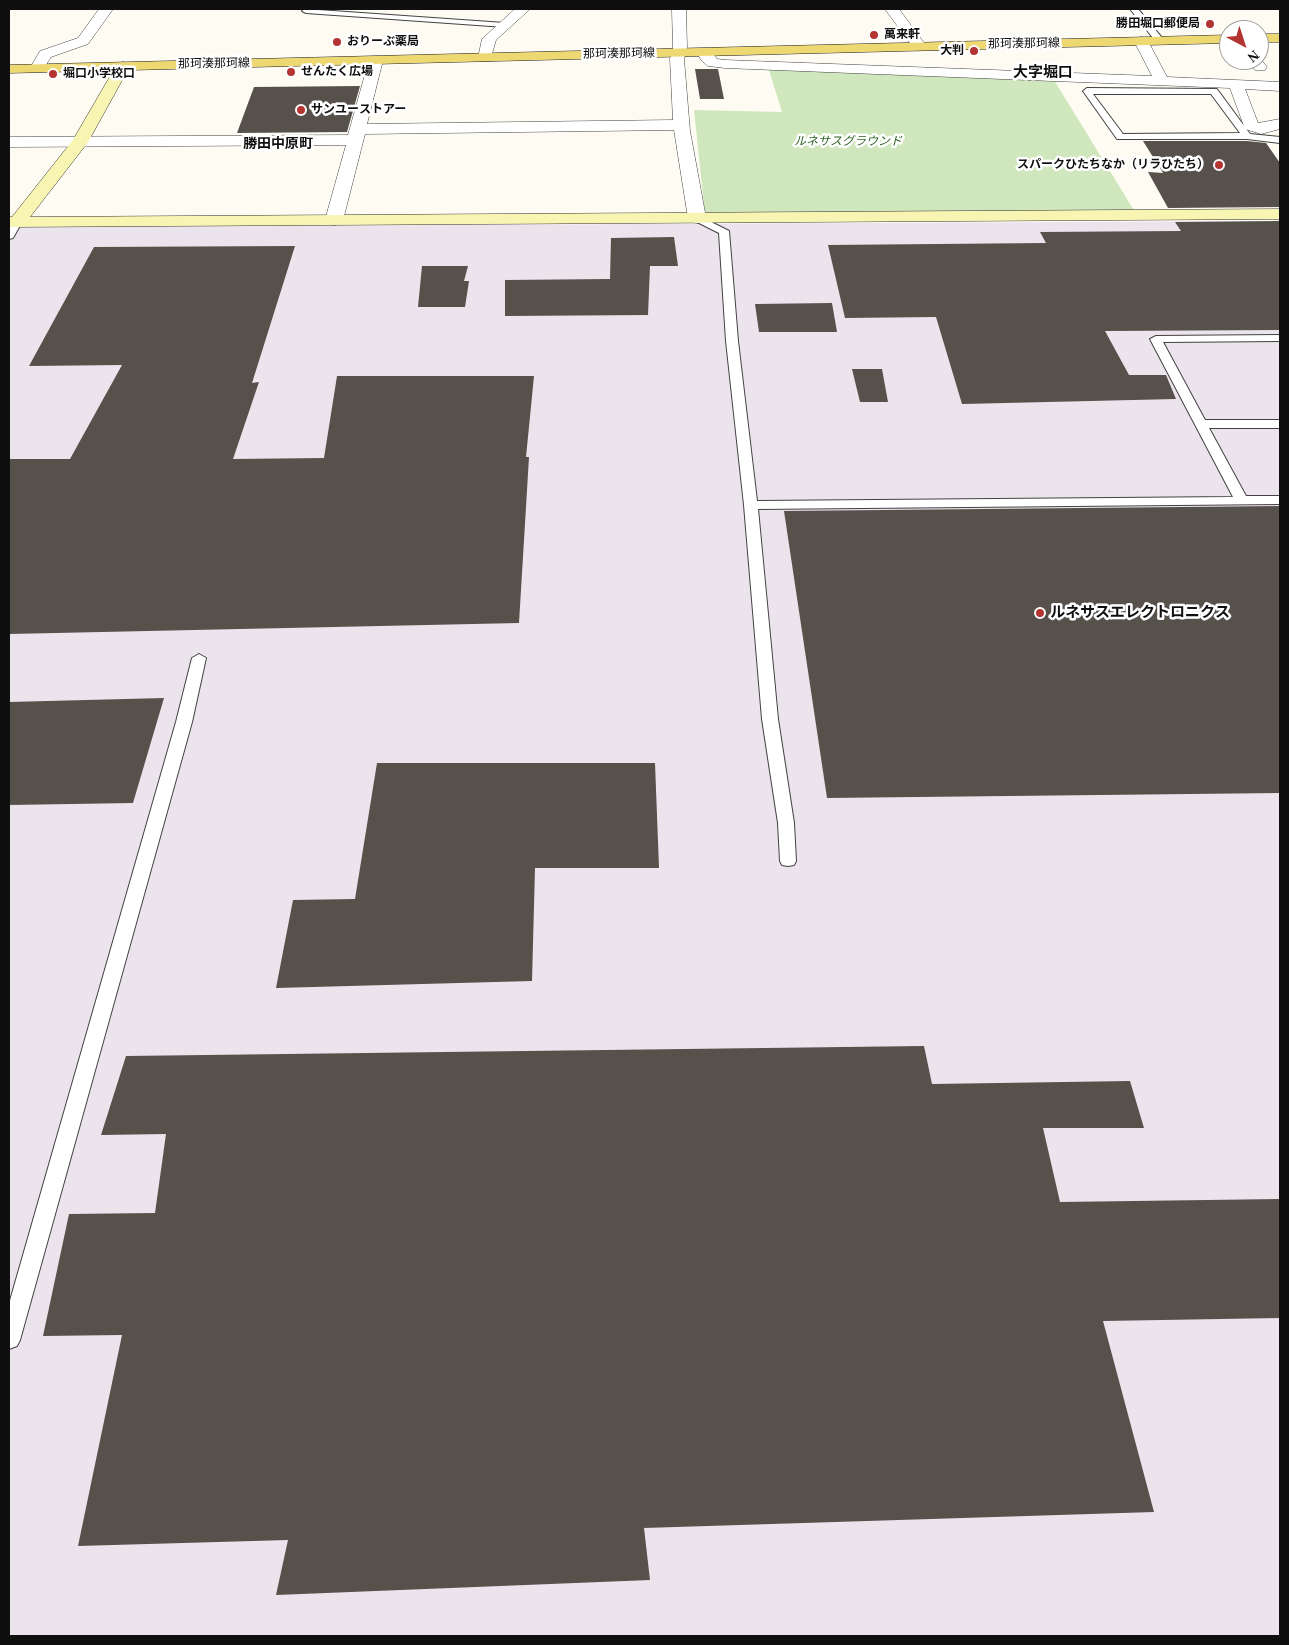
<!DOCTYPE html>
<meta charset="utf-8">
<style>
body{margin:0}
#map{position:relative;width:1289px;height:1645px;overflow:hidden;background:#fefcf2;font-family:"Times New Roman",serif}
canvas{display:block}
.frame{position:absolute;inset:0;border:10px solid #0f0f0f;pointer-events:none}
.north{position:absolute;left:1219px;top:20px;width:50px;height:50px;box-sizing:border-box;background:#fff;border:1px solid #9f9f9f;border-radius:50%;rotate:140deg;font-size:14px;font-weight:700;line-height:20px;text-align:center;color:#0f0f0f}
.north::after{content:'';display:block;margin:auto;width:18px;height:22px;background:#b43432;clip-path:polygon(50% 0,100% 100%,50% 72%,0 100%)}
</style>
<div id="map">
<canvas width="1289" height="1645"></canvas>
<div class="frame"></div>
<div class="north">N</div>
</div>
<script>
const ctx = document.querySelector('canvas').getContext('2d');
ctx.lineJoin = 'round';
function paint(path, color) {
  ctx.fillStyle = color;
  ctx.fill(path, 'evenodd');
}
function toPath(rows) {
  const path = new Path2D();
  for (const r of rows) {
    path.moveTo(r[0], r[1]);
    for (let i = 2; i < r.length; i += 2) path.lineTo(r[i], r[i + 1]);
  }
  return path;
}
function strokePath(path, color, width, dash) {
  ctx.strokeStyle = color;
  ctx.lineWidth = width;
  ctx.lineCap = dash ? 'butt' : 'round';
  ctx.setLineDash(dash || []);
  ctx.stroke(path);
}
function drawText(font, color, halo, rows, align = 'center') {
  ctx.font = font + ' "Times New Roman","Noto Sans JP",serif';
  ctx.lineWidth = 5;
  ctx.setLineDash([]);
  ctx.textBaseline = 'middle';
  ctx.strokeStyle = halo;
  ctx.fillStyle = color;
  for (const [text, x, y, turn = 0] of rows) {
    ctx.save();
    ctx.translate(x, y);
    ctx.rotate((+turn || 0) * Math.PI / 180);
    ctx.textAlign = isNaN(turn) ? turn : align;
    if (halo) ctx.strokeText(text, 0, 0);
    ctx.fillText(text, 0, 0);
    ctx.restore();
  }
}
const industrial = toPath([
 [1280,221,1280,1636,9,1636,9,227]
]);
const green = toPath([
 [768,67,1054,80,1135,212,705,215,694,110,782,112]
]);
const building = toPath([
 [695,69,718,69,724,99,700,99],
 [360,86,347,132,237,133,254,87],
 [1143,141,1247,141,1266,143,1280,163,1280,207,1168,208,1148,172,1163,173],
 [1280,221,1280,330,1105,331,1129,375,1166,375,1176,399,962,404,936,317,845,318,828,245,1046,243,1040,232,1181,231,1175,222],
 [674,237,678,266,650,266,648,315,505,316,505,280,610,279,611,238],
 [295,246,252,383,259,382,233,459,324,458,337,376,534,376,526,457,529,457,519,623,9,634,9,459,70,459,122,365,29,366,94,247],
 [422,266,468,266,464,281,469,281,465,307,418,307],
 [832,303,837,332,759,332,755,304],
 [852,369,882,369,888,402,860,402],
 [1280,506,1280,793,827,798,784,511],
 [164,698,133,803,9,805,9,702],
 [377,763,655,763,659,868,535,868,532,981,276,988,293,900,355,899],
 [924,1046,932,1084,1130,1081,1144,1128,1043,1128,1060,1202,1280,1199,1280,1318,1103,1321,1154,1512,644,1528,650,1580,276,1595,288,1540,78,1546,122,1335,43,1336,69,1214,155,1213,166,1134,101,1135,126,1056]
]);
const lane = toPath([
 [304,9,505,23,509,25,505,27,306,13,302,11,304,9],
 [1130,9,1138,9,1163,39,1163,43,1157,43,1130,9],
 [1087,88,1217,89,1250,134,1280,137,1280,143,1247,139,1117,139,1083,91,1087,88],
 [1093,94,1211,94,1240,133,1123,134,1093,94],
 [697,215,729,231,738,341,757,501,1233,497,1150,339,1156,336,1280,335,1280,341,1163,342,1205,420,1280,420,1280,428,1209,428,1246,496,1280,496,1280,504,758,509,778,719,794,823,796,861,794,865,788,866,782,865,780,861,778,823,762,719,744,505,726,341,719,233,693,220,692,218,697,215],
 [17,219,22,222,13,238,9,239,9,227,13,220,17,219],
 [199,654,206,658,192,722,20,1340,17,1346,9,1349,9,1304,176,722,192,658,199,654]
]);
const street = toPath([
 [99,9,113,9,88,44,51,57,42,71,32,71,30,68,40,51,78,38,99,9],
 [515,9,530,9,496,40,490,61,480,61,478,58,482,39,515,9],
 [672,9,686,9,687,48,684,59,690,131,706,218,703,222,697,223,691,222,688,218,674,130,365,134,343,220,340,224,334,225,328,224,325,220,346,145,9,147,9,137,348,135,369,60,376,56,383,60,367,124,673,120,670,59,673,48,672,9],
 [885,9,899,9,927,47,925,50,915,50,885,9],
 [1141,37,1148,41,1167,77,1280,82,1280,91,1245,89,1258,123,1280,119,1280,129,1261,134,1245,129,1230,88,725,68,708,66,701,60,697,52,699,49,709,49,717,59,725,60,1152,76,1134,41,1141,37],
 [1259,57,1267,67,1265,70,1255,70,1248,60,1259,60,1259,57]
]);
const secondary = toPath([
 [123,62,130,66,88,142,30,217,1280,209,1280,219,9,227,9,217,12,217,73,140,116,66,123,62]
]);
const primary = toPath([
 [1259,34,1280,34,1280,42,1259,42,1259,34],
 [1229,35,1229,43,9,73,9,65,1229,35]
]);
const markers = [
 [1210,24,5,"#b43432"],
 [874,35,5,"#b43432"],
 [337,42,5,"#b43432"],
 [974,51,5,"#b43432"],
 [291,72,5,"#b43432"],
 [53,74,5,"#b43432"],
 [301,110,5,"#b43432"],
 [1219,165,5,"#b43432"],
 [1040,613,5,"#b43432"]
];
const farPoinames = [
 ["勝田堀口郵便局",1200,24,"right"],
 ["萬来軒",884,35],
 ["おりーぶ薬局",347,42],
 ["大判",964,51,"right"],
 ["せんたく広場",301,72],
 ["堀口小学校口",63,74],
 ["サンユーストアー",311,110],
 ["スパークひたちなか（リラひたち）",1209,165,"right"]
];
const farStreetnames = [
 ["那珂湊那珂線",1024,44,-1],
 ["那珂湊那珂線",619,54,-1],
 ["那珂湊那珂線",214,64,-1]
];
const farParknames = [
 ["ルネサスグラウンド",848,142]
];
const farNeighbourhoodnames = [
 ["勝田中原町",278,144]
];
const farQuarternames = [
 ["大字堀口",1043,73]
];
const poiNames = [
 ["ルネサスエレクトロニクス",1050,613]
];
paint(industrial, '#ece4ec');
paint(green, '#d0e6bd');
paint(building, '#57514c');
strokePath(lane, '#424242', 2);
strokePath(street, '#424242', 1);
strokePath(secondary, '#313131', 1);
strokePath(primary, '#202020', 1);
paint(lane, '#fff');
paint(street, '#fff');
paint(secondary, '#f8f5b2');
paint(primary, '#edd872');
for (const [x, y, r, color] of markers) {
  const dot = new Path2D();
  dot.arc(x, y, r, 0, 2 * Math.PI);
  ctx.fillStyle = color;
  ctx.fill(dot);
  strokePath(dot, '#fff', 2);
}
drawText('bold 12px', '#0f0f0f', '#fff', farPoinames, 'left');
drawText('12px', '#0f0f0f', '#fff', farStreetnames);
drawText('italic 12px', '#2d6224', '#fff', farParknames);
drawText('bold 14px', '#0f0f0f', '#fff', farNeighbourhoodnames);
drawText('bold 15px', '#0f0f0f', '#fff', farQuarternames);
drawText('bold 15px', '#0f0f0f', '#fff', poiNames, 'left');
</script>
